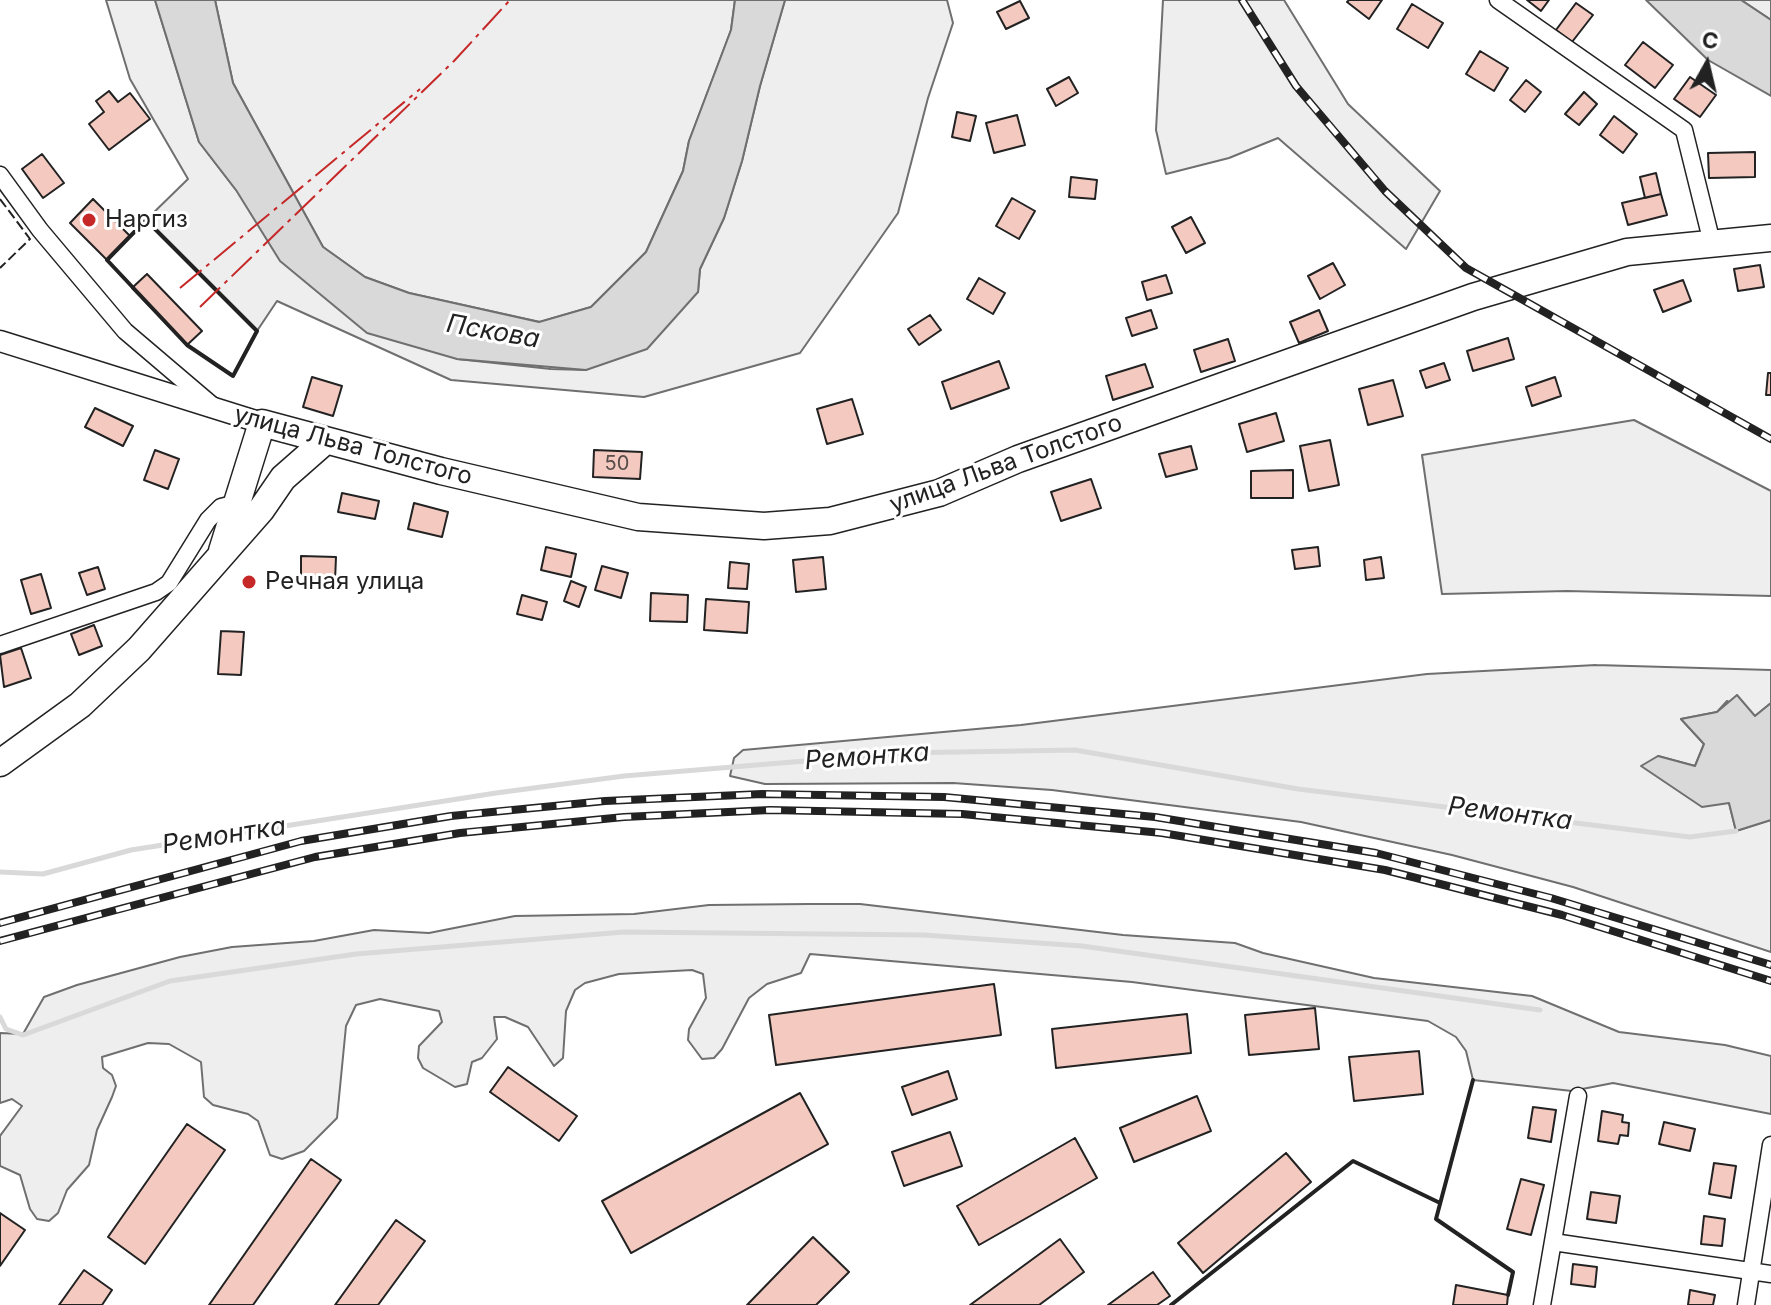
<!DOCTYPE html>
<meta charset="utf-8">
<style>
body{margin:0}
#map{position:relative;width:1771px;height:1305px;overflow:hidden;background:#fff;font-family:Inter,sans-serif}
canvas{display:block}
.north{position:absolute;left:1667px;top:24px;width:80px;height:80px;-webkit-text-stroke:6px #fff;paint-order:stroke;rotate:8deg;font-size:22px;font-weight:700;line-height:32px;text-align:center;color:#222}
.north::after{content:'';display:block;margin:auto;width:28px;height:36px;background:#222;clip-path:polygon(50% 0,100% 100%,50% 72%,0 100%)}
</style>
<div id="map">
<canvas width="1771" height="1305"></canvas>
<div class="north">С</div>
</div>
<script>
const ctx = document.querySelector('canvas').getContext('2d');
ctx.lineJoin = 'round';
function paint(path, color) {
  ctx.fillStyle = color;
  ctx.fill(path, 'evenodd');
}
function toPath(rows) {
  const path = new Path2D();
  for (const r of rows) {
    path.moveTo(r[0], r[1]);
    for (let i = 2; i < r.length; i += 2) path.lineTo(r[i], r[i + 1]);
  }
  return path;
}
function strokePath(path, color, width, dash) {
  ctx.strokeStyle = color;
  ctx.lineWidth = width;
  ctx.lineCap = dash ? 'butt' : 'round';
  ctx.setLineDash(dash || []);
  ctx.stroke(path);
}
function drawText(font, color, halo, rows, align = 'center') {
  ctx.font = font + ' Inter,sans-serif';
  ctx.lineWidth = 6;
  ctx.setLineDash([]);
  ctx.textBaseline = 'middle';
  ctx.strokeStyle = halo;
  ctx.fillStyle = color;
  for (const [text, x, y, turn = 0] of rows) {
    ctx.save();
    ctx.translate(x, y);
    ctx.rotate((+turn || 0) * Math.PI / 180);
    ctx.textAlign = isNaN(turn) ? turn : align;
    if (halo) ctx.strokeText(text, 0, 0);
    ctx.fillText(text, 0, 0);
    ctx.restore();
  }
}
const green = toPath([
 [106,0,155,0,199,142,236,190,457,359,551,369,586,370,698,292,700,269,724,218,742,161,760,86,785,0,947,0,953,23,928,98,898,213,800,353,644,397,451,380,277,301,257,331,146,220,188,179,130,79,106,0],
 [215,0,735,0,731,30,689,141,683,171,646,252,591,307,540,322,409,293,365,277,323,247,233,83,215,0],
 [1163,0,1284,0,1348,104,1440,191,1406,249,1278,138,1229,158,1166,174,1156,130,1163,0],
 [1741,0,1771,0,1771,20,1741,0],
 [1634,420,1771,491,1771,596,1567,591,1442,594,1422,455,1634,420],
 [1596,665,1771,670,1771,703,1755,716,1727,701,1717,712,1681,719,1704,744,1695,766,1658,756,1729,803,1736,831,1771,820,1771,952,1573,887,1452,855,1301,822,1052,790,953,783,765,784,730,776,734,758,743,750,1021,725,1427,674,1596,665],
 [809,904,860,904,1123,935,1235,943,1263,953,1374,978,1532,996,1619,1032,1725,1045,1771,1056,1771,1114,1613,1083,1572,1091,1473,1080,1466,1051,1456,1037,1428,1021,1132,982,810,954,801,973,767,984,749,998,722,1049,714,1058,702,1059,688,1040,689,1029,706,998,703,974,692,970,619,974,585,983,575,990,566,1011,563,1058,554,1066,528,1027,505,1017,494,1017,497,1039,482,1058,472,1062,467,1084,455,1087,423,1068,418,1058,419,1046,442,1022,439,1011,380,999,356,1005,346,1026,337,1118,304,1151,282,1159,270,1155,258,1121,248,1114,213,1105,204,1097,201,1062,169,1044,148,1043,102,1057,103,1068,112,1075,116,1086,112,1097,97,1130,89,1165,67,1190,58,1213,49,1221,37,1219,30,1209,20,1175,0,1166,0,1136,22,1106,12,1099,0,1103,0,1033,23,1034,44,997,77,985,180,957,232,947,314,941,374,930,429,933,515,916,634,914,709,905,809,904]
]);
const water = toPath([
 [155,0,215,0,233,83,323,247,365,277,409,293,539,322,591,307,646,252,683,171,689,141,731,30,735,0,785,0,760,86,742,161,724,218,700,269,698,292,647,349,586,370,457,359,367,333,280,261,236,190,199,142,155,0],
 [1646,0,1741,0,1771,20,1771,96,1708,60,1646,0],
 [1737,695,1755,716,1771,703,1771,820,1736,831,1729,803,1702,807,1641,766,1658,756,1695,766,1704,744,1681,719,1717,712,1737,695]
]);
const stream = toPath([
 [0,872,43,874,131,850,496,793,624,776,901,753,1075,750,1298,789,1690,837,1736,831],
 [0,1017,6,1029,23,1035,170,981,356,954,624,932,924,935,1082,946,1540,1010]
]);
const building = toPath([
 [1349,0,1382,0,1369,19,1347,2,1349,0],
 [1527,0,1549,0,1541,11,1527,0],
 [1020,1,1029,18,1006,29,997,12,1020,1],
 [1576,3,1593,15,1572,42,1556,30,1576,3],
 [1412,4,1443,23,1428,48,1397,29,1412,4],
 [1643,42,1673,65,1655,88,1625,65,1643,42],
 [1480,51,1508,68,1494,91,1466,74,1480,51],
 [1069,77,1078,93,1056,106,1047,89,1069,77],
 [1690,77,1716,95,1700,117,1674,99,1690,77],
 [1526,80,1541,92,1525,112,1510,100,1526,80],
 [109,91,118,102,130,93,150,119,109,150,89,124,104,112,96,101,109,91],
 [1584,92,1597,104,1579,125,1565,114,1584,92],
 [957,112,976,116,970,141,952,137,957,112],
 [1017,115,1025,145,994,153,986,123,1017,115],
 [1614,116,1637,134,1623,153,1600,135,1614,116],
 [1755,152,1755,177,1709,178,1708,153,1755,152],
 [42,154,64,183,43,198,22,169,42,154],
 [1656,173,1661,194,1645,198,1640,177,1656,173],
 [1071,177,1097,180,1095,199,1069,197,1071,177],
 [1661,194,1667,215,1628,225,1622,203,1661,194],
 [1012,198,1035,211,1019,239,996,226,1012,198],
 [93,199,130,236,107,260,70,223,93,199],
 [1191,217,1205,243,1186,253,1172,227,1191,217],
 [1333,263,1345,285,1320,299,1308,276,1333,263],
 [1760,265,1764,287,1738,291,1734,269,1760,265],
 [147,274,202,331,187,345,132,288,147,274],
 [1166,275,1172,293,1147,300,1142,282,1166,275],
 [979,278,1005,293,993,314,967,299,979,278],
 [1683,280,1691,301,1663,312,1654,290,1683,280],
 [1151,310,1157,328,1132,336,1126,318,1151,310],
 [1319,310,1328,331,1299,343,1290,322,1319,310],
 [930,315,941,330,919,345,908,329,930,315],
 [1508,338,1514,359,1473,371,1467,351,1508,338],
 [1228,339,1235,361,1201,372,1194,350,1228,339],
 [999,361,1009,388,951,409,942,382,999,361],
 [1444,363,1450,380,1426,388,1420,371,1444,363],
 [1145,364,1153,387,1113,400,1106,376,1145,364],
 [1768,373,1771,373,1771,395,1766,395,1768,373],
 [312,377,342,386,333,416,303,407,312,377],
 [1555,377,1561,396,1532,406,1526,387,1555,377],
 [1393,380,1403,416,1368,425,1359,389,1393,380],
 [852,399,863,434,827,444,817,409,852,399],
 [95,408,133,426,123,446,85,427,95,408],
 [1276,413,1284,441,1247,452,1239,424,1276,413],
 [1330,440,1339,485,1309,491,1300,446,1330,440],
 [1191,446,1197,469,1166,477,1159,454,1191,446],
 [155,450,179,459,168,489,144,480,155,450],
 [594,450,642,452,640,479,593,477,594,450],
 [1293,470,1293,498,1251,498,1251,471,1293,470],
 [1091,479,1101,508,1061,521,1051,492,1091,479],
 [342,493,379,501,375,519,338,512,342,493],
 [414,503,448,512,442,537,408,529,414,503],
 [546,547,576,554,571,577,541,570,546,547],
 [1318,547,1320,566,1295,569,1292,550,1318,547],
 [301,556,336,557,335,581,301,579,301,556],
 [823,557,826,589,796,592,793,560,823,557],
 [1381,557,1384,578,1366,580,1364,560,1381,557],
 [730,562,749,564,747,589,728,588,730,562],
 [602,566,628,573,621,598,595,590,602,566],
 [98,567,105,589,87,595,79,573,98,567],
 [41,574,51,608,31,614,21,580,41,574],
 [571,581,586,587,579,607,564,601,571,581],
 [651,593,688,595,687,622,650,621,651,593],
 [522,595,547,602,542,620,517,614,522,595],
 [706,599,749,602,747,633,704,630,706,599],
 [94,625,102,646,79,655,71,634,94,625],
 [221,631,244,632,241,675,218,674,221,631],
 [21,648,31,678,4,687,0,655,21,648],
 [994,984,1001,1035,776,1065,769,1015,994,984],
 [1315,1008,1319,1049,1249,1055,1245,1015,1315,1008],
 [1187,1014,1191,1053,1056,1068,1052,1029,1187,1014],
 [1419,1051,1423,1094,1354,1101,1349,1057,1419,1051],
 [508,1067,577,1116,559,1141,490,1092,508,1067],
 [948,1071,957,1099,912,1115,902,1087,948,1071],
 [800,1093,828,1144,631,1253,602,1201,800,1093],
 [1197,1096,1211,1131,1134,1162,1120,1128,1197,1096],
 [1533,1107,1556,1110,1551,1142,1528,1138,1533,1107],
 [1602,1111,1623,1115,1622,1122,1629,1123,1628,1136,1620,1135,1618,1144,1598,1141,1602,1111],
 [1664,1122,1695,1129,1690,1151,1659,1144,1664,1122],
 [187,1124,225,1150,145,1264,108,1237,187,1124],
 [950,1132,962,1166,904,1186,892,1152,950,1132],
 [1075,1138,1097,1178,979,1245,957,1206,1075,1138],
 [1286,1153,1311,1182,1203,1273,1178,1243,1286,1153],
 [311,1159,341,1180,253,1305,209,1305,311,1159],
 [1714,1163,1736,1166,1731,1198,1709,1194,1714,1163],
 [1521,1179,1544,1185,1531,1235,1507,1229,1521,1179],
 [1591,1192,1620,1196,1616,1223,1587,1219,1591,1192],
 [0,1213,25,1230,0,1266,0,1213],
 [1704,1216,1725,1219,1722,1246,1701,1244,1704,1216],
 [396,1220,425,1241,378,1305,335,1305,396,1220],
 [813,1237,849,1272,816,1305,747,1305,813,1237],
 [1060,1239,1084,1272,1039,1305,970,1305,1060,1239],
 [1573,1264,1597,1267,1595,1287,1571,1284,1573,1264],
 [84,1270,112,1290,102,1305,59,1305,84,1270],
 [1153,1272,1170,1296,1157,1305,1108,1305,1153,1272],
 [1456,1285,1508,1295,1507,1305,1453,1305,1456,1285],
 [1690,1290,1715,1295,1713,1305,1688,1305,1690,1290]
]);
const minor = toPath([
 [1498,0,1684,130,1712,243],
 [0,175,40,230,125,331,212,405],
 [0,645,156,592,169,583,208,520,221,507,237,503],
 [1553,1242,1771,1274],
 [1542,1305,1578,1096],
 [1746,1305,1771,1145]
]);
const tertiary = toPath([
 [0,341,262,423]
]);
const primary = toPath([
 [222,551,262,423,441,471,638,517,764,526,830,521,939,493,1018,459,1473,297,1627,252,1771,238],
 [0,763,80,705,139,649,261,510,283,478,324,442]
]);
const rail = toPath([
 [1242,0,1296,86,1385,191,1466,268,1771,439],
 [0,923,301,841,451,816,605,801,762,794,944,797,1155,817,1376,853,1551,898,1771,965],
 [0,941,315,857,460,833,624,817,770,810,962,814,1162,833,1385,870,1562,915,1771,981]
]);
const fence = toPath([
 [0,199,30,239,0,268]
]);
const wall = toPath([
 [146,220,257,331,233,376,187,345,107,260,146,220],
 [1473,1080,1436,1219,1513,1272,1508,1295],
 [1171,1305,1353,1161,1438,1202]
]);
const power = toPath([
 [180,288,420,89],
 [200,307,454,61,510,0]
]);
const markers = [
 [89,220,8,"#c62828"],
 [249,582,8,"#c62828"]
];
const numberNames = [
 ["50",617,464]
];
const poiNames = [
 ["Наргиз",105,220],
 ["Речная улица",265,582]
];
const streetNames = [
 ["улица Льва Толстого",353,446,15],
 ["улица Льва Толстого",1006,464,-20]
];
const waterNames = [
 ["Пскова",493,332,10],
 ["Ремонтка",867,757,-4],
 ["Ремонтка",1510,814,7],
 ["Ремонтка",224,836,-9]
];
paint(green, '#eee');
strokePath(green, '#6f6f6f', 2);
paint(water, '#d9d9d9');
strokePath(water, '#6f6f6f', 2);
strokePath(stream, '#d9d9d9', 5);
paint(building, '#f3c9c0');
strokePath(building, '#222', 2);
strokePath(minor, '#222', 19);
strokePath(tertiary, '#222', 23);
strokePath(primary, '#222', 29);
strokePath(minor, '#fff', 16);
strokePath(tertiary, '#fff', 20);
strokePath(primary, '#fff', 26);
strokePath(rail, '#222', 8);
strokePath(rail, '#fff', 5, [15]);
strokePath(fence, '#222', 2, [10, 4]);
strokePath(wall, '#222', 4);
strokePath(power, '#c62828', 2, [28, 6, 4, 6]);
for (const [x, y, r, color] of markers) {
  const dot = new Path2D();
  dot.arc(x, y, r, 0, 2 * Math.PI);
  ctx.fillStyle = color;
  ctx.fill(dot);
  strokePath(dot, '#fff', 3);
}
drawText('20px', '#564c4a', null, numberNames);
drawText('24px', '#222', '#fff', poiNames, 'left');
drawText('24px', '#222', '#fff', streetNames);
drawText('italic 26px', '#222', '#fff', waterNames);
</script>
